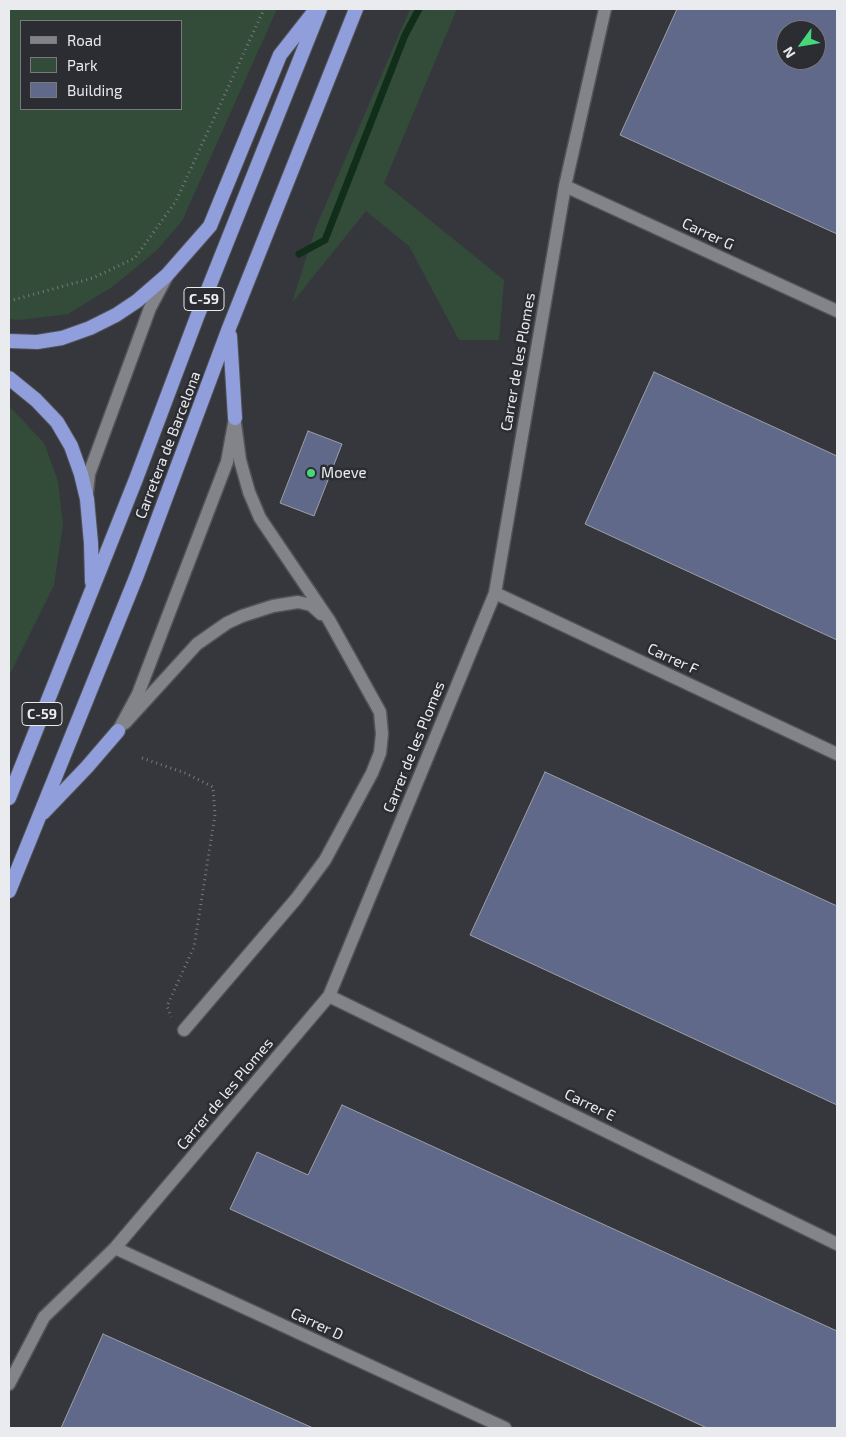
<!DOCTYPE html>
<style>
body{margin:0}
#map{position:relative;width:846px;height:1437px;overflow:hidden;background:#35373c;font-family:"Exo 2",sans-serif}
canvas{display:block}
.frame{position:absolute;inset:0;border:10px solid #eaebee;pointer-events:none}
.legend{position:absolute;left:20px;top:20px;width:162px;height:90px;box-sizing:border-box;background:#2b2d32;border:1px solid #77797d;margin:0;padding:6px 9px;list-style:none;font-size:15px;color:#eaebee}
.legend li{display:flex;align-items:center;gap:10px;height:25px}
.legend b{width:25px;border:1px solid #77797d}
.north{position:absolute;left:776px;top:20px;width:50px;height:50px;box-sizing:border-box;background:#2b2d32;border:1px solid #77797d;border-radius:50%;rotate:238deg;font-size:14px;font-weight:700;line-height:20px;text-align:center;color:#eaebee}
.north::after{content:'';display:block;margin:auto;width:18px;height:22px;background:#45d77a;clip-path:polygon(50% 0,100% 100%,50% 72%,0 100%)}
</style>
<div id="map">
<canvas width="846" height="1437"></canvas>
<div class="frame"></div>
<ul class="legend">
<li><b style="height:6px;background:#82848a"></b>Road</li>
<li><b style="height:14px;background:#334c39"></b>Park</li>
<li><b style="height:14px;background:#60698a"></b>Building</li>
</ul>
<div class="north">N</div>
</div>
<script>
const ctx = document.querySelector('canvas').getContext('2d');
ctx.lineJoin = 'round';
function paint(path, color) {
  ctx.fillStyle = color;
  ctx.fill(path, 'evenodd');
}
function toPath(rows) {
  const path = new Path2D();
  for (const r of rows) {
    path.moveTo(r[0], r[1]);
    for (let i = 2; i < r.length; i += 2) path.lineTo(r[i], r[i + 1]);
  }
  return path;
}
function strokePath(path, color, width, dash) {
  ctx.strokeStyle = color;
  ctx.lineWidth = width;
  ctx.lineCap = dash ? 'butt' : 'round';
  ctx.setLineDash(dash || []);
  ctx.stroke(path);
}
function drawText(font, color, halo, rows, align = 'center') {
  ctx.font = font + ' "Exo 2",sans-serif';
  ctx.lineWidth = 5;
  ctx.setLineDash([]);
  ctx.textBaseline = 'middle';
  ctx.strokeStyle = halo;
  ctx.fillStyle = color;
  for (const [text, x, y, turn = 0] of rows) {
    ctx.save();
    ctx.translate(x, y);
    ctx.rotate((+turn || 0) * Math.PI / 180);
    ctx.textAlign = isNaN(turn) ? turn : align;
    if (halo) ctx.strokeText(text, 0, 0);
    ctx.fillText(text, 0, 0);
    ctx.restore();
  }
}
const green = toPath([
 [9,9,277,9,182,221,156,251,112,287,68,314,19,320,9,319],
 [181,21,181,109,21,109,21,21],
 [410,9,457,9,384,183,504,280,499,340,459,340,409,246,366,211,292,303,316,227],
 [9,406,44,443,58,481,63,525,54,585,9,676]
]);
const stream = toPath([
 [299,254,325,240,405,35,419,9]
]);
const building = toPath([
 [677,9,837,9,837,234,620,135,677,9],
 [786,30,816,30,816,60,786,60,786,30],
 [654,372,837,456,837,640,585,524,654,372],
 [308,431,342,444,314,516,280,503,308,431],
 [545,772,837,906,837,1105,470,935,545,772],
 [342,1105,837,1331,837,1428,707,1428,230,1209,257,1152,308,1175,342,1105],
 [103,1334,313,1428,61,1428,103,1334]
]);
const path = toPath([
 [9,301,93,278,135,258,176,201,264,9],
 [142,758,185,773,213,787,215,815,194,947,167,1006,171,1017]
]);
const service = toPath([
 [565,186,837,311],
 [495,593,837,754],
 [125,723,197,644,227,623,242,616,273,606,298,602,311,605,321,614],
 [329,996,837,1244],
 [184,1030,296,899,325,860,372,773,380,753,382,734,380,712,329,620,260,518,249,492,240,460,235,423],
 [115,1248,505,1428],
 [9,1384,44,1317,115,1248,329,996,495,593,565,186,605,9]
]);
const minor = toPath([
 [87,493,89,474,150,308,166,278],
 [118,731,138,694,227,462,235,418]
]);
const trunk = toPath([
 [230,336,235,418],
 [9,341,37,342,62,338,90,328,116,315,137,301,167,275,210,226,280,55,313,13],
 [9,378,36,400,57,422,71,446,81,474,87,499,91,543,92,582],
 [9,798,136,479,197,317,320,9],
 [43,813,87,767,118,731],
 [9,891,137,575,229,328,356,9]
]);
const markers = [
 [311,473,5,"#45d77a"]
];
const shields = [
 [204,299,40],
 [42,714,40]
];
const shieldNames = [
 ["C-59",204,299],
 ["C-59",42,714]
];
const streetNames = [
 ["Carrer G",708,234,25],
 ["Carrer de les Plomes",518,362,-80],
 ["Carretera de Barcelona",168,445,-69],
 ["Carrer F",673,659,25],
 ["Carrer de les Plomes",414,747,-68],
 ["Carrer de les Plomes",225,1094,-50],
 ["Carrer E",590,1105,26],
 ["Carrer D",317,1324,25]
];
const poiNames = [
 ["Moeve",321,473]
];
paint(green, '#334c39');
strokePath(stream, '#102e19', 7);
paint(building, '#60698a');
strokePath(building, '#9d9fa5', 1);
strokePath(service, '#525358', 15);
strokePath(minor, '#525358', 15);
strokePath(trunk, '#525358', 16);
strokePath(path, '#77797d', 3, [1, 4]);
strokePath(service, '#82848a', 12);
strokePath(minor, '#82848a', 12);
strokePath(trunk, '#909fdc', 14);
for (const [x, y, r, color] of markers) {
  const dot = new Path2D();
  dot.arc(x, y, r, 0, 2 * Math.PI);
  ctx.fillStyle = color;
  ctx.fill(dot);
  strokePath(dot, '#2b2d32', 2);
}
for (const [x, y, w] of shields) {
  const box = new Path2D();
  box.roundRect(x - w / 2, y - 11.5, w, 23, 4);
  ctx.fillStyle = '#2b2d32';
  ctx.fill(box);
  strokePath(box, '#eaebee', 1);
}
drawText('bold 14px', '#eaebee', null, shieldNames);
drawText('15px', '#eaebee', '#2b2d32', streetNames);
drawText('15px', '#eaebee', '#2b2d32', poiNames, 'left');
</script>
